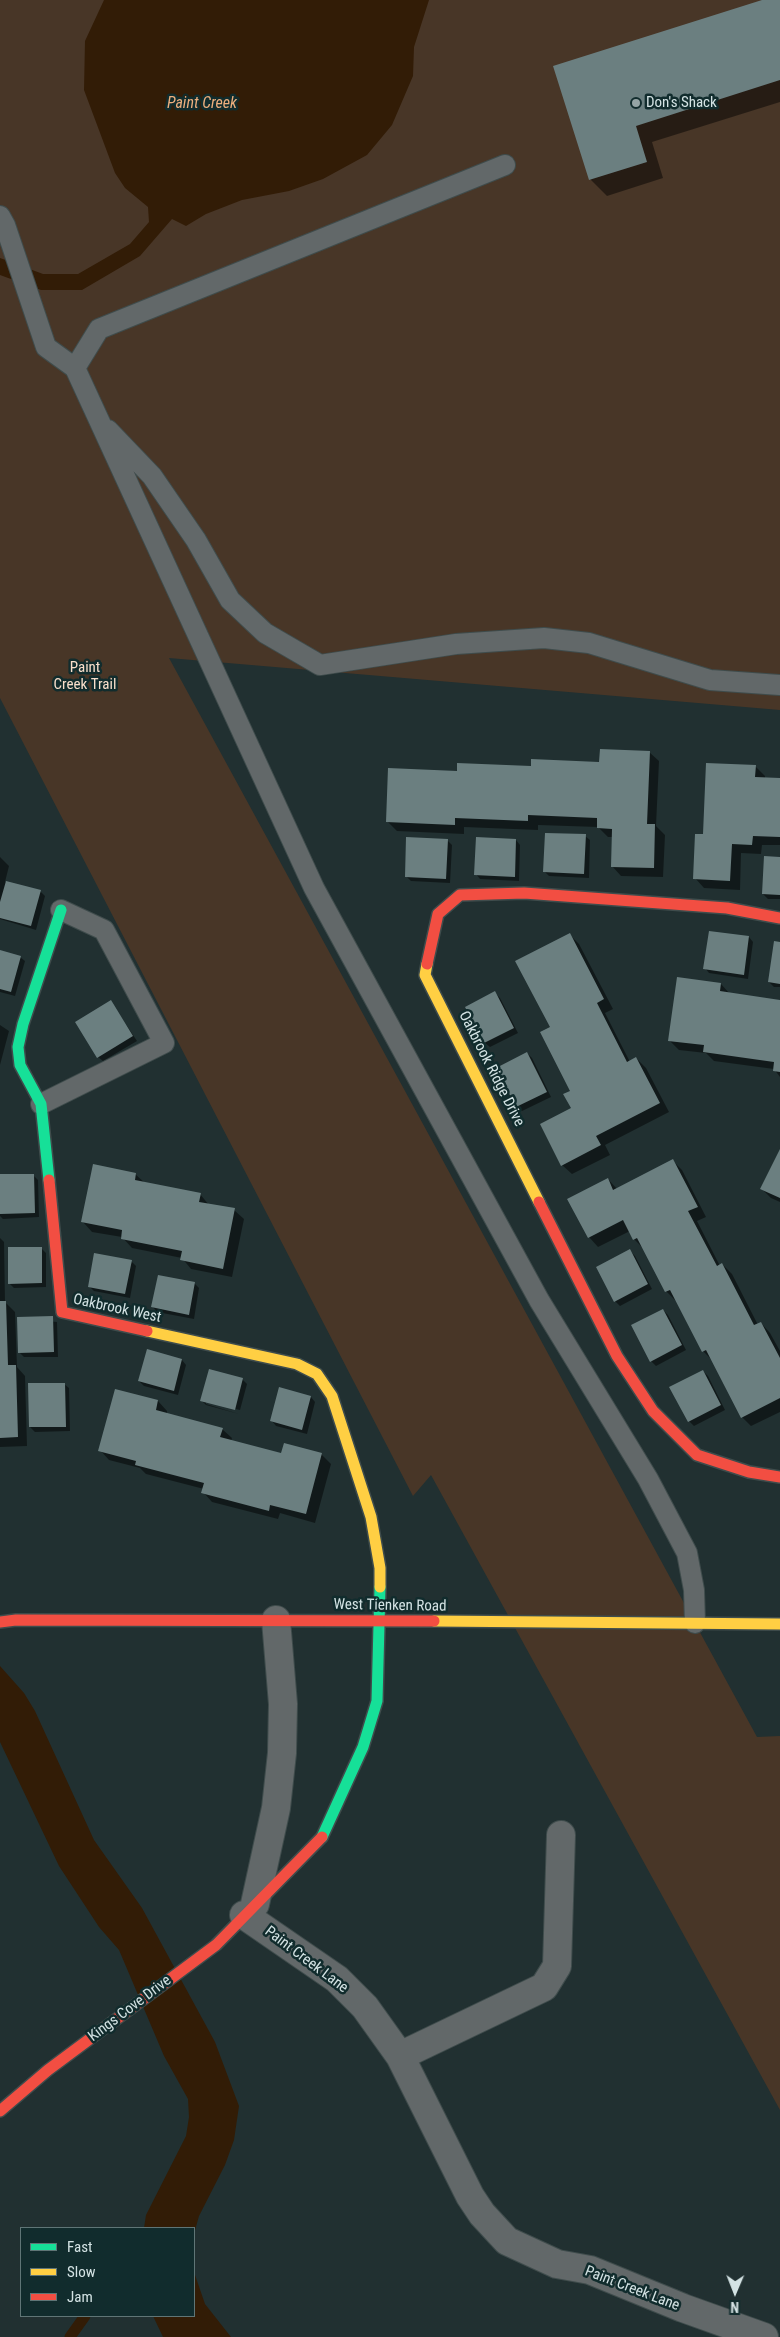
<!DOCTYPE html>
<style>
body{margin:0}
#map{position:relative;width:780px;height:2337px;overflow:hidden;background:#213031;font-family:"Roboto Condensed",sans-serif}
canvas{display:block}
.legend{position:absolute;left:20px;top:2227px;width:175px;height:90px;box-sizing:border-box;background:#112c2d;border:1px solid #5f7576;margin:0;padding:6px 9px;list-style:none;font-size:15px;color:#d4e3e4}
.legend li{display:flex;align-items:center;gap:10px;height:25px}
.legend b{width:25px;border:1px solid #5f7576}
.north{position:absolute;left:710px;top:2267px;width:50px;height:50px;-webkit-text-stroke:4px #112c2d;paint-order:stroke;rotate:181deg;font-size:14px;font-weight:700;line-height:20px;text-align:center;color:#d4e3e4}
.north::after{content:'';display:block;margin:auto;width:18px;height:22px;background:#d4e3e4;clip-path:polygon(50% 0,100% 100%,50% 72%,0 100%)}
</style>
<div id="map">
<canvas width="780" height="2337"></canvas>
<ul class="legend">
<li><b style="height:6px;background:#16e098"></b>Fast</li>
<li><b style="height:6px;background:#ffcf43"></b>Slow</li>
<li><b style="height:6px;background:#f24e42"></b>Jam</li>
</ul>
<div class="north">N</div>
</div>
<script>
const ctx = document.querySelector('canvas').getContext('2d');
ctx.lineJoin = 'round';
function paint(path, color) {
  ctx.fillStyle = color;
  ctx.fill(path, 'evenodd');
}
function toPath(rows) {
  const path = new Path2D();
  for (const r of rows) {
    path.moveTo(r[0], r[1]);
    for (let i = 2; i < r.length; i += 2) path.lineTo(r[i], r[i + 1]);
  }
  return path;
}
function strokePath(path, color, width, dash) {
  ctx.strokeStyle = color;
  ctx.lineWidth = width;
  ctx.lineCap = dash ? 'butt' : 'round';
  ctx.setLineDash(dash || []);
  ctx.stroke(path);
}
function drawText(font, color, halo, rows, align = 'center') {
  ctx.font = font + ' "Roboto Condensed",sans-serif';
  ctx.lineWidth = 5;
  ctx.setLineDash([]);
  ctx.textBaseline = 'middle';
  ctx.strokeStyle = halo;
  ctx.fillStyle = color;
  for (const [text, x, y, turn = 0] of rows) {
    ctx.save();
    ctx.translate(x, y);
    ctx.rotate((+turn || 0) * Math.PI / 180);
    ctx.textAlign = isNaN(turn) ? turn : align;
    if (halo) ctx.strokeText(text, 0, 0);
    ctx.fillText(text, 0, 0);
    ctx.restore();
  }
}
const green = toPath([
 [0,0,780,0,780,710,169,658,757,1737,780,1736,780,2110,431,1475,413,1496,0,698]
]);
const water = toPath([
 [104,0,429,0,414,47,413,76,392,125,367,155,323,179,289,191,242,200,206,214,186,226,172,219,140,256,82,290,41,290,0,275,0,258,43,274,78,274,130,244,149,222,148,207,125,188,115,173,84,90,85,41],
 [0,1666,24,1693,35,1711,94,1840,142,1908,215,2042,239,2106,234,2140,225,2165,199,2216,194,2234,194,2228,144,2228,146,2215,186,2136,189,2117,188,2099,164,2056,119,1950,99,1927,59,1866,0,1742],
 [194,2272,205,2304,231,2337,163,2337,153,2316,194,2316]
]);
const shadow = toPath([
 [765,0,780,0,780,102,652,142,663,178,607,196,590,179,554,67],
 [649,752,659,761,656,826,665,835,663,877,621,876,612,866,613,837,608,837,598,827,538,825,538,830,464,827,464,834,397,831,387,821,459,772,600,763],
 [755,766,765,776,765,779,780,779,780,845,762,845,761,854,741,853,740,890,704,888,695,878,704,835],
 [585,836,590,840,589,878,549,876,545,872],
 [447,840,452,845,450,883,411,881,406,876],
 [516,840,520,845,519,881,480,879,476,874],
 [0,857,9,866,5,882,40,891,45,896,36,930,0,919],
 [780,858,780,899,768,899,763,894],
 [569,934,579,944,613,1009,605,1013,630,1062,636,1058,646,1068,669,1112,605,1145,610,1155,572,1174,562,1165,572,1109,571,1091,551,1028],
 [749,937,753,942,748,979,709,973,705,968],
 [780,943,780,987,774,987,769,982],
 [0,952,20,957,25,961,15,996,0,992],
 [721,984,730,994,780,1001,780,1077,774,1069,714,1061,706,1053,679,1050,669,1040],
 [495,993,500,998,518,1033,490,1047,485,1043,467,1008],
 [111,1002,137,1041,103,1061,98,1057],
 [0,1025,9,1031,0,1065],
 [527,1053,532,1058,551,1097,522,1111,517,1107,498,1069],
 [780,1151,780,1202,771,1198,762,1189],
 [673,1161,682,1170,706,1217,697,1221,720,1266,722,1264,732,1274,758,1325,761,1323,770,1333,780,1351,780,1412,751,1426,742,1417,713,1361,703,1351,676,1301,666,1291,644,1249,634,1239,630,1231,598,1247,589,1237,608,1179,617,1189],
 [135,1174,145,1183,200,1194,209,1205,234,1210,244,1219,232,1277,191,1269,182,1258,132,1248,122,1237,92,1232,83,1222],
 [0,1175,33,1175,38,1180,39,1217,3,1219,0,1216],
 [0,1238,4,1242,5,1302,15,1312,17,1367,25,1376,27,1446,0,1447],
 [41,1248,46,1253,46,1287,14,1288,9,1283],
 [630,1251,635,1256,652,1289,620,1306,615,1301],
 [132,1262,136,1266,130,1298,94,1291,89,1286],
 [159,1277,195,1284,199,1288,194,1319,157,1312,153,1307],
 [663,1310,668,1315,686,1350,656,1366,651,1361,633,1326],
 [18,1318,57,1322,58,1357,24,1357,19,1352],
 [182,1360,186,1365,178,1395,144,1386,139,1381],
 [703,1371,708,1376,725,1410,694,1426,689,1421],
 [243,1380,247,1384,240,1410,206,1401,206,1404,239,1414,206,1405,202,1401],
 [64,1384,69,1388,70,1431,35,1432,30,1427],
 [116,1390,158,1401,167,1411,167,1414,222,1429,232,1438,231,1441,282,1455,321,1454,331,1464,315,1523,280,1513,278,1519,212,1502,203,1492,204,1489,146,1474,140,1468,109,1460,100,1450],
 [311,1397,315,1402,307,1434,276,1426,272,1421]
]);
const stream = toPath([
 [70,2337,85,2316]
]);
const building = toPath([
 [762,0,780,0,780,80,636,126,647,162,589,180,553,66],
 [600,749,650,751,647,824,655,824,654,868,611,867,612,829,597,828,597,818,528,815,528,821,455,818,455,825,386,822,388,768,457,771,457,763,531,766,531,759,599,762],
 [706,763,756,765,755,777,780,778,780,837,753,836,752,845,732,844,730,881,693,879,695,834,703,834],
 [545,833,586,834,584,874,543,872],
 [406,837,448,839,446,879,405,877],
 [476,837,516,839,515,877,474,875],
 [764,856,780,857,780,895,762,894],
 [6,881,41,890,31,926,0,918,0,902],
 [709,931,749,936,744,975,703,969],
 [570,933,604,999,597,1003,627,1062,636,1057,660,1103,596,1136,601,1145,561,1166,540,1124,571,1108,563,1094,570,1091,540,1032,550,1027,515,961],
 [774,941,780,942,780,984,768,982],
 [0,950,21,956,11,992,0,989],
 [677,977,721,983,720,991,780,1000,780,1072,773,1071,774,1062,703,1052,704,1045,668,1041],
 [495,991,514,1028,484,1043,465,1007],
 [111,1000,133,1036,97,1058,75,1022],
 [527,1052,547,1092,516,1107,496,1068],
 [780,1149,780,1198,760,1189],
 [673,1159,698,1207,688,1211,717,1266,722,1263,754,1325,761,1322,780,1358,780,1398,741,1418,706,1350,702,1352,670,1290,665,1292,637,1238,633,1240,623,1220,588,1238,567,1199,608,1178,613,1190],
 [93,1164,136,1173,135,1180,201,1193,199,1202,235,1208,223,1269,180,1260,182,1251,121,1239,122,1230,81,1222],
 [0,1174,34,1174,35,1213,0,1214],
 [8,1247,42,1247,42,1283,8,1284],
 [630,1249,648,1284,614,1302,596,1267],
 [94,1253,132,1260,125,1294,88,1287],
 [158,1275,195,1282,189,1315,151,1307],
 [0,1301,6,1301,8,1365,16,1365,18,1437,0,1438],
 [663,1309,682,1345,650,1362,631,1325],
 [53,1316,54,1352,18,1353,17,1317],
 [147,1349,182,1359,174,1391,138,1381],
 [209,1369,243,1378,235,1410,200,1401],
 [703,1370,721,1405,688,1422,669,1387],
 [28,1383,65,1383,66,1427,29,1427],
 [279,1387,311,1396,302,1430,270,1421],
 [115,1389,158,1400,156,1410,223,1428,220,1437,281,1453,284,1443,322,1453,306,1514,270,1505,269,1511,201,1493,204,1483,135,1465,136,1461,98,1451]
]);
const lane = toPath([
 [505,165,99,329,75,368,314,888,539,1300,648,1479,687,1553,694,1590,695,1623],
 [0,216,5,225,46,347,75,368],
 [108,430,152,476,196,540,230,600,265,633,320,665,456,644,544,638,589,643,710,680,780,685],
 [41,1104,164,1043,104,930,61,910]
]);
const street = toPath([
 [255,1904,276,1808,282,1753,283,1704,276,1620],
 [244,1915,337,1979,365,2007,400,2056,470,2196,482,2214,507,2241,557,2264,590,2270,683,2308,764,2337],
 [400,2056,544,1987,557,1966,561,1835]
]);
const fast = toPath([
 [49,1180,41,1104,20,1065,18,1047,23,1024,61,910],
 [322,1837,363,1747,377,1701,380,1587]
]);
const slow = toPath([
 [427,964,425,975,539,1202],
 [147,1331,297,1364,317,1374,332,1396,371,1517,380,1568,380,1587],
 [434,1621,780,1624]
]);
const jam = toPath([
 [427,964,438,914,460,895,524,893,727,908,780,918],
 [49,1180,62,1312,147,1331],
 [539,1202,617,1356,653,1411,697,1455,749,1472,780,1477],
 [0,1622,16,1620,434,1621],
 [0,2111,48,2070,216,1945,322,1837]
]);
const markers = [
 [636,103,5,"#95a4a5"]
];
const poiNames = [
 ["Don's Shack",646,103]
];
const parkNames = [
 ["Paint",85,668],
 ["Creek Trail",85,685]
];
const streetNames = [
 ["Oakbrook Ridge Drive",491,1069,63],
 ["Oakbrook West",117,1309,12],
 ["West Tienken Road",390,1606,1],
 ["Paint Creek Lane",306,1960,37],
 ["Kings Cove Drive",130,2009,-37],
 ["Paint Creek Lane",632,2289,21]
];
const waterNames = [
 ["Paint Creek",202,104]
];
paint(green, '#483627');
paint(water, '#321c06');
paint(shadow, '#0007');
strokePath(stream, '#321c06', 11);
paint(building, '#6b7f80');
strokePath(lane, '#3f4c4c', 22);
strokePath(street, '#3f4c4c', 30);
strokePath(fast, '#3f4c4c', 14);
strokePath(slow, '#3f4c4c', 14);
strokePath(jam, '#3f4c4c', 14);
strokePath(lane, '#626869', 20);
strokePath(street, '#626869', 28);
strokePath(fast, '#16e098', 11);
strokePath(slow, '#ffcf43', 11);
strokePath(jam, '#f24e42', 11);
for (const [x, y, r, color] of markers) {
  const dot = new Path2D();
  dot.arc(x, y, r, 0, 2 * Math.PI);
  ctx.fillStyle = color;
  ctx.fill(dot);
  strokePath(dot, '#112c2d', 2);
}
drawText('15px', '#d4e3e4', '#112c2d', poiNames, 'left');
drawText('15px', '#f9dfcb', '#112c2d', parkNames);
drawText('15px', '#d4e3e4', '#112c2d', streetNames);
drawText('italic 16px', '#edaf7d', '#112c2d', waterNames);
</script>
